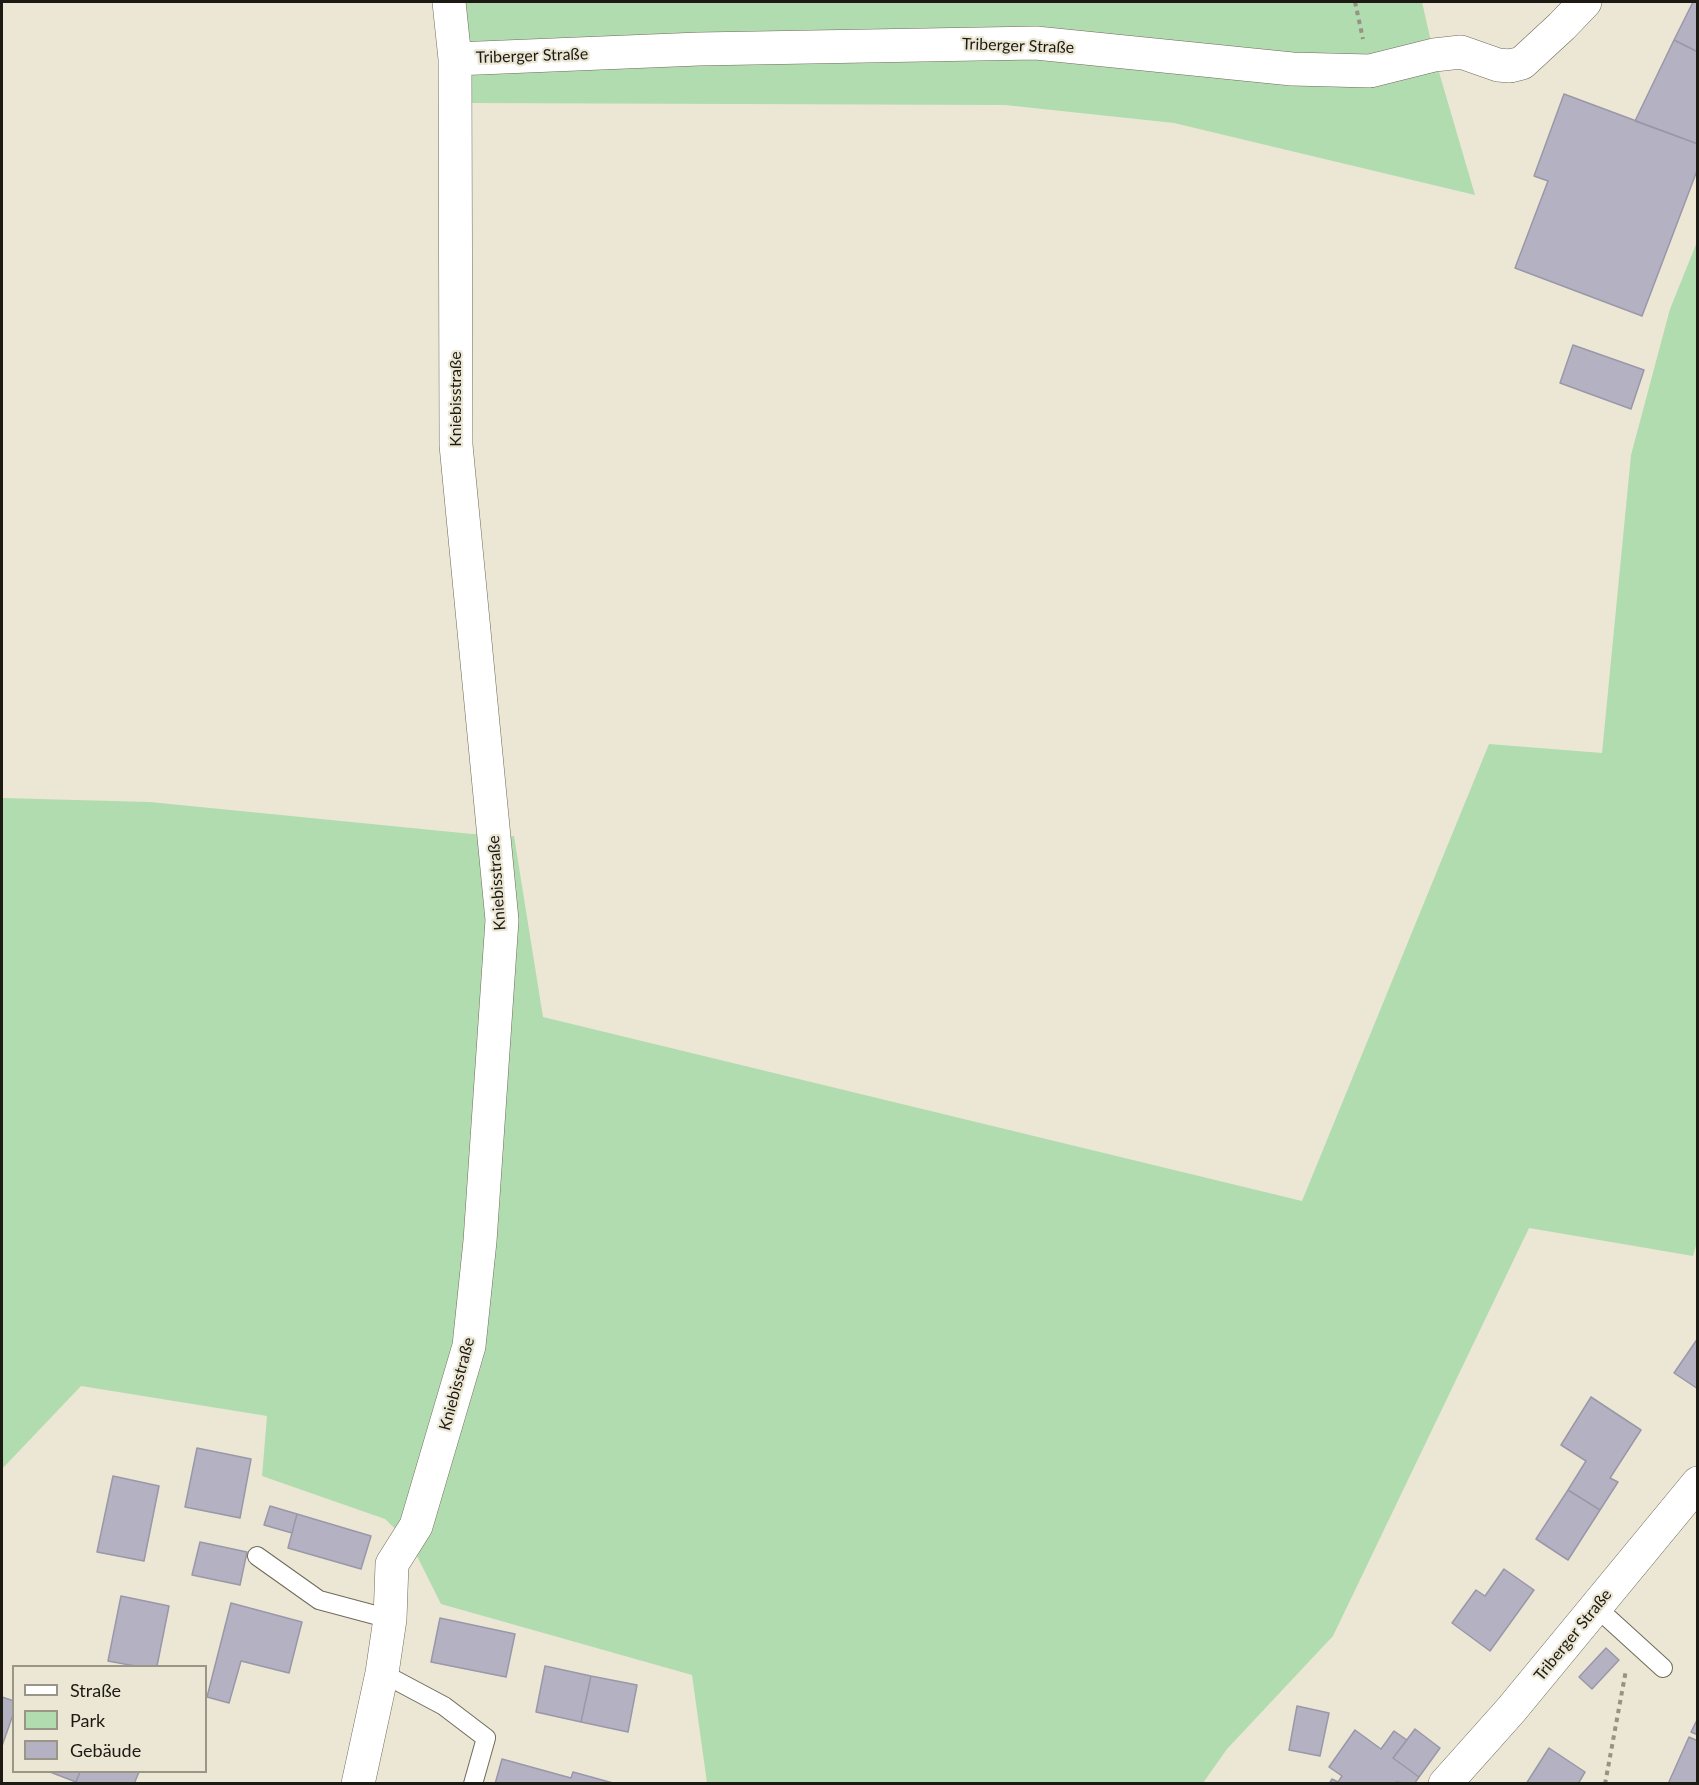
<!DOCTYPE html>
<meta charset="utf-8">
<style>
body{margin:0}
#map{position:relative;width:1699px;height:1785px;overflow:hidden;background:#ece7d4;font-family:Lato,sans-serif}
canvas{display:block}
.frame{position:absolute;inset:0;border:3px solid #1c1a13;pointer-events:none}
.legend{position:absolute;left:12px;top:1665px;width:195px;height:108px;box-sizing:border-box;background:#ece7d4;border:2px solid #999587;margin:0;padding:8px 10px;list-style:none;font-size:18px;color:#1c1a13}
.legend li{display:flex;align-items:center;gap:12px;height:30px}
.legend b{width:30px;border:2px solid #999587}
</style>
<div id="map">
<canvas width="1699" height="1785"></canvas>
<div class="frame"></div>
<ul class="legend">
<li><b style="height:8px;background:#fff"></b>Straße</li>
<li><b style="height:16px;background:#b1dcaf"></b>Park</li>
<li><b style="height:16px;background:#b4b1c3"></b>Gebäude</li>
</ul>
</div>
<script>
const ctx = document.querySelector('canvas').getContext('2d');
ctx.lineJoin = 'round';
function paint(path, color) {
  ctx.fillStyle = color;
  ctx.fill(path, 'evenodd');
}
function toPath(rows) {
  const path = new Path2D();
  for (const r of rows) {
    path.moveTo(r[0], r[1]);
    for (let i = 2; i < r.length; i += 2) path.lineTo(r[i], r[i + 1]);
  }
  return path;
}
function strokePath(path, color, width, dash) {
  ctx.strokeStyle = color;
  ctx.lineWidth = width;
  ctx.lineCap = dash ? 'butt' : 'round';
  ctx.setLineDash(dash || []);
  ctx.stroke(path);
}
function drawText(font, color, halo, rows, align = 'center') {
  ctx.font = font + ' Lato,sans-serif';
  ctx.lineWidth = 4.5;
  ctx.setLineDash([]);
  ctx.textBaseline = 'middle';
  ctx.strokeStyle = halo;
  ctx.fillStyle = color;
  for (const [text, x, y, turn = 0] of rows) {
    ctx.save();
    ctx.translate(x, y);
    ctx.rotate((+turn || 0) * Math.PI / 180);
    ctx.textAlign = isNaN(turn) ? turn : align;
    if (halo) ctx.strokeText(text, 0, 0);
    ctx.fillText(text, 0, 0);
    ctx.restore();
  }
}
const green = toPath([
 [458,2,1422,2,1434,55,1475,195,1174,123,1005,105,467,103],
 [1697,242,1697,1242,1693,1256,1529,1228,1333,1636,1227,1749,1203,1783,707,1783,692,1675,441,1604,411,1544,385,1519,262,1476,267,1416,81,1386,2,1469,2,798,150,802,472,834,514,836,543,1017,1302,1201,1489,744,1602,753,1631,455,1670,309]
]);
const building = toPath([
 [1693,2,1698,2,1698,52,1674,40,1693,2],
 [1674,40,1698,52,1698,144,1635,121,1674,40],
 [1564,94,1698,144,1698,168,1642,316,1515,268,1548,181,1534,176,1564,94],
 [1573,345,1644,370,1631,409,1560,383,1573,345],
 [1698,1338,1698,1389,1674,1373,1698,1338],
 [1591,1397,1641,1430,1610,1478,1618,1482,1600,1510,1568,1490,1586,1461,1561,1445,1591,1397],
 [197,1448,251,1459,240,1518,185,1507,197,1448],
 [113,1476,159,1486,144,1561,97,1552,113,1476],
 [1568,1490,1600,1510,1568,1560,1536,1539,1568,1490],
 [270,1506,297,1514,292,1533,264,1525,270,1506],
 [297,1514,371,1536,361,1569,288,1548,297,1514],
 [200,1542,247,1552,240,1585,192,1575,200,1542],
 [1504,1569,1534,1590,1490,1651,1452,1623,1476,1590,1485,1596,1504,1569],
 [121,1596,169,1606,157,1666,135,1666,108,1661,121,1596],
 [231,1603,302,1622,289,1673,241,1661,229,1703,207,1697,231,1603],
 [440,1618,515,1634,506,1677,431,1662,440,1618],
 [1606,1648,1619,1660,1592,1689,1579,1677,1606,1648],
 [545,1666,591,1676,581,1722,536,1712,545,1666],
 [591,1676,637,1685,628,1732,581,1722,591,1676],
 [2,1697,14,1701,14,1712,2,1746,2,1697],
 [1297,1706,1329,1713,1320,1756,1289,1750,1297,1706],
 [1698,1718,1698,1735,1691,1732,1698,1718],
 [1415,1729,1440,1748,1419,1777,1393,1758,1415,1729],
 [1355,1730,1381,1749,1394,1731,1407,1740,1393,1758,1419,1777,1414,1784,1396,1782,1395,1784,1329,1784,1332,1779,1338,1782,1342,1776,1329,1767,1355,1730],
 [1689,1737,1698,1741,1698,1784,1668,1784,1689,1737],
 [1549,1748,1585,1772,1578,1784,1526,1784,1549,1748],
 [502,1759,571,1778,573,1772,613,1783,495,1784,502,1759],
 [50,1772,80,1772,76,1782,50,1772],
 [80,1772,139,1772,134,1784,81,1784,76,1782,80,1772]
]);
const path = toPath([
 [1355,2,1363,39],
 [1605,1784,1626,1670]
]);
const lane = toPath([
 [257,1556,319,1600,390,1619],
 [1596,1607,1663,1668],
 [382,1673,444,1706,486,1738,473,1784]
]);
const street = toPath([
 [455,59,699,49,1036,43,1292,69,1370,71,1434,55,1461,52,1498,65,1510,66,1522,63,1562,26,1585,2],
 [358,1784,382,1673,390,1619,392,1564,416,1526,469,1346,480,1241,502,920,456,445,455,59,449,2],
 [1445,1784,1511,1710,1698,1483]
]);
const streetNames = [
 ["Triberger Straße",1018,46,2],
 ["Triberger Straße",532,56,-2],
 ["Kniebisstraße",456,399,-90],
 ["Kniebisstraße",497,883,-94],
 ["Kniebisstraße",457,1384,-75],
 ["Triberger Straße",1573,1635,-51]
];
paint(green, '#b1dcaf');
paint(building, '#b4b1c3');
strokePath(building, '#9a97a9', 1.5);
strokePath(lane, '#6f6a5a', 20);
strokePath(street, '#6f6a5a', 34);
strokePath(path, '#969284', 4, [4.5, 4.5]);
strokePath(lane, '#fff', 18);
strokePath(street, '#fff', 33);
drawText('16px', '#1c1a13', '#ece7d4', streetNames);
</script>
